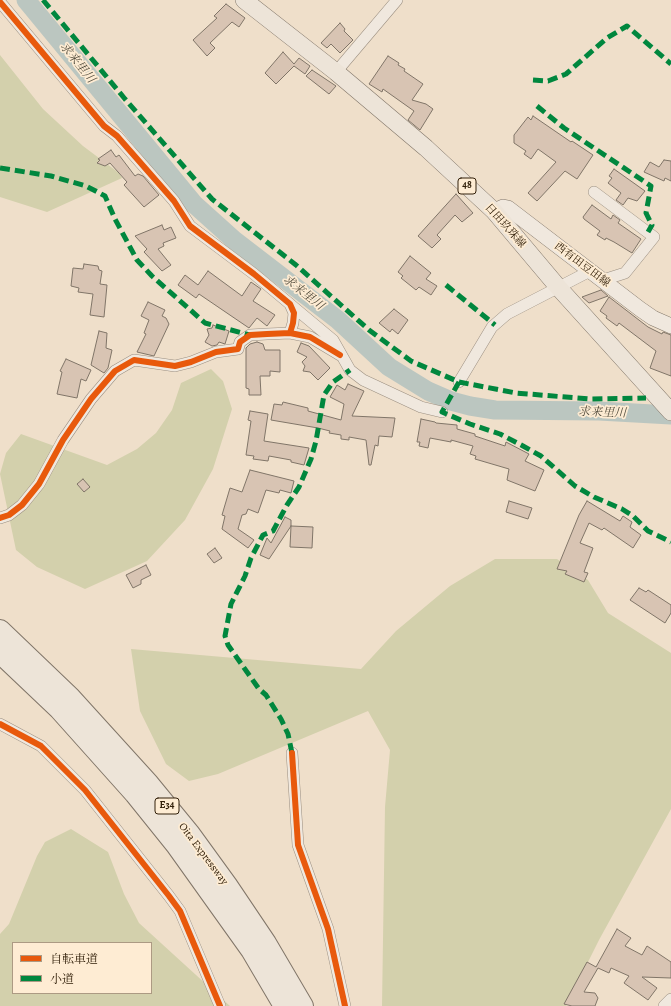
<!DOCTYPE html>
<meta charset="utf-8">
<style>
body{margin:0}
#map{position:relative;width:671px;height:1006px;overflow:hidden;background:#efdfca;font-family:Alegreya,"Noto Serif JP",serif}
canvas{display:block}
.legend{position:absolute;left:12px;top:942px;width:140px;height:52px;box-sizing:border-box;background:#feecd3;border:1px solid #ac9a83;margin:0;padding:5px 7px;list-style:none;font-size:12px;color:#32200a}
.legend li{display:flex;align-items:center;gap:8px;height:20px}
.legend b{width:20px;border:1px solid #ac9a83}
</style>
<div id="map">
<canvas width="671" height="1006"></canvas>
<ul class="legend">
<li><b style="height:5px;background:#e8590c"></b>自転車道</li>
<li><b style="height:5px;background:#00873e"></b>小道</li>
</ul>
</div>
<script>
const ctx = document.querySelector('canvas').getContext('2d');
ctx.lineJoin = 'round';
function paint(path, color) {
  ctx.fillStyle = color;
  ctx.fill(path, 'evenodd');
}
function toPath(rows) {
  const path = new Path2D();
  for (const r of rows) {
    path.moveTo(r[0], r[1]);
    for (let i = 2; i < r.length; i += 2) path.lineTo(r[i], r[i + 1]);
  }
  return path;
}
function strokePath(path, color, width, dash) {
  ctx.strokeStyle = color;
  ctx.lineWidth = width;
  ctx.lineCap = dash ? 'butt' : 'round';
  ctx.setLineDash(dash || []);
  ctx.stroke(path);
}
function drawText(font, color, halo, rows, align = 'center') {
  ctx.font = font + ' Alegreya,"Noto Serif JP",serif';
  ctx.lineWidth = 3.5;
  ctx.setLineDash([]);
  ctx.textBaseline = 'middle';
  ctx.strokeStyle = halo;
  ctx.fillStyle = color;
  for (const [text, x, y, turn = 0] of rows) {
    ctx.save();
    ctx.translate(x, y);
    ctx.rotate((+turn || 0) * Math.PI / 180);
    ctx.textAlign = isNaN(turn) ? turn : align;
    if (halo) ctx.strokeText(text, 0, 0);
    ctx.fillText(text, 0, 0);
    ctx.restore();
  }
}
const green = toPath([
 [0,55,43,109,83,146,119,173,122,178,47,212,0,197],
 [211,369,223,381,232,409,213,469,185,520,147,561,85,589,37,567,16,550,0,474,6,453,21,434,107,465,137,449,156,433,172,410,181,383],
 [495,559,557,559,588,580,608,613,671,653,671,809,599,940,566,1006,382,1006,385,807,390,750,368,711,218,774,189,781,166,764,140,711,131,649,361,669,396,631,450,586],
 [71,829,108,852,124,894,139,923,230,1006,0,1006,0,934,9,924,37,856,45,842],
 [13,943,151,943,151,993,13,993]
]);
const river = toPath([
 [26,0,194,204,234,240,338,320,389,367,428,391,451,401,470,406,495,410,599,411,671,415]
]);
const building = toPath([
 [226,4,245,18,239,27,232,22,210,43,215,48,207,56,193,40,217,18,214,16,226,4],
 [340,23,345,29,344,31,353,40,340,53,331,44,327,48,321,43,340,23],
 [283,52,294,64,299,58,310,66,305,74,294,66,276,84,265,73,283,52],
 [388,56,399,63,398,65,405,69,404,71,423,84,412,100,426,104,433,109,420,130,408,120,414,111,383,89,382,92,369,84,388,56],
 [312,70,336,86,329,94,306,76,312,70],
 [533,116,571,142,572,141,593,155,577,179,565,171,537,201,528,193,556,162,538,149,531,159,524,154,526,151,514,143,514,135,528,117,531,120,533,116],
 [111,150,116,157,119,155,135,176,138,174,143,176,159,195,144,207,124,185,127,182,110,163,105,166,97,163,100,160,98,159,111,150],
 [664,160,671,161,671,181,665,178,664,181,644,172,650,162,659,167,664,160],
 [614,169,645,191,637,201,628,198,623,205,616,200,621,193,608,183,612,178,609,176,614,169],
 [456,194,473,213,462,222,455,215,437,235,441,239,432,248,418,236,456,194],
 [592,205,611,219,613,215,620,220,618,223,641,239,632,253,614,242,606,238,605,240,597,235,600,231,584,219,583,217,592,205],
 [162,225,164,230,171,227,176,238,163,243,164,246,158,249,171,265,162,271,144,252,147,249,135,236,162,225],
 [410,256,431,273,426,279,437,286,431,295,419,287,416,290,401,278,403,276,398,272,410,256],
 [84,264,98,266,99,270,102,271,100,284,107,285,104,317,90,315,93,294,78,292,79,288,71,286,73,268,83,269,84,264],
 [208,271,242,296,251,282,261,289,253,301,275,315,267,326,257,318,249,328,199,294,196,298,178,285,185,275,198,285,208,271],
 [601,290,608,296,589,303,582,297,601,290],
 [609,297,648,327,662,334,663,332,671,335,671,376,650,368,656,351,619,323,617,326,606,318,607,316,600,311,609,297],
 [148,302,165,310,162,316,166,318,169,324,154,356,137,352,146,334,144,333,149,320,141,316,148,302],
 [394,309,408,320,398,334,392,329,390,332,379,323,394,309],
 [213,325,229,331,225,344,219,342,217,345,212,346,205,342,209,335,207,329,212,328,213,325],
 [99,331,107,333,106,348,112,350,108,368,104,373,91,365,99,331],
 [257,342,263,344,265,350,280,350,280,372,270,371,270,376,260,376,261,395,249,395,249,389,246,388,246,348,250,344,257,342],
 [301,343,309,346,330,368,318,380,310,372,303,371,305,366,302,362,307,357,297,352,301,343],
 [66,359,91,370,86,381,81,379,77,398,57,394,62,372,60,371,66,359],
 [348,384,364,391,352,416,395,418,392,437,379,436,378,446,375,445,371,465,369,465,366,440,349,437,349,440,341,439,341,435,329,433,330,431,318,428,271,420,274,404,282,405,283,402,308,408,308,411,341,420,344,404,330,397,337,385,345,390,348,384],
 [250,411,268,414,264,441,309,448,304,465,291,462,291,460,269,456,268,461,253,459,254,456,246,455,251,421,248,420,250,411],
 [421,419,435,422,436,423,457,425,457,429,475,434,475,436,505,446,506,442,529,454,525,461,544,470,535,491,507,480,509,469,475,459,476,456,470,454,473,446,451,440,451,442,430,438,428,448,419,446,420,442,417,442,421,419],
 [250,470,294,481,291,493,280,490,279,493,266,490,258,513,248,509,246,514,242,515,238,529,254,540,248,548,222,529,225,516,222,515,230,488,242,492,250,470],
 [83,479,90,487,84,492,77,484,83,479],
 [509,501,532,508,528,519,506,512,509,501],
 [587,501,620,521,623,516,632,522,630,527,641,535,633,548,604,528,602,530,589,523,580,543,593,548,584,572,588,573,584,582,565,574,567,571,557,569,579,515,587,501],
 [285,517,291,520,291,526,269,559,260,555,267,538,271,543,285,517],
 [291,526,313,527,312,548,290,547,291,526],
 [215,548,222,558,214,563,207,554,215,548],
 [146,565,151,575,141,580,141,584,133,588,126,575,146,565],
 [639,588,646,592,648,590,671,605,671,613,665,623,630,600,639,588],
 [617,929,631,938,625,946,642,955,647,946,671,962,671,978,642,977,657,988,648,1000,624,983,629,976,611,968,609,973,598,968,584,992,595,993,598,998,595,1006,572,1006,564,1004,587,962,596,967,617,929]
]);
const minor = toPath([
 [0,2,104,126,117,136,174,201,190,226,254,274,290,304,294,313,293,323,290,333],
 [336,72,397,0],
 [594,192,654,237,625,273,603,280],
 [291,305,333,340,350,370,363,380,421,407,442,412],
 [459,382,492,327,507,314,590,271],
 [0,518,9,515,22,505,39,484,63,440,91,399,115,371,134,360,175,366,191,362,216,352,238,349,240,342,250,335,267,334,290,333,310,337,340,355],
 [0,724,41,746,85,790,169,896,180,911,220,1006],
 [292,753,298,845,328,929,345,1006],
 [664,1006,671,999]
]);
const secondary = toPath([
 [494,211,503,207,508,208,640,309,653,318,671,326]
]);
const primary = toPath([
 [244,0,336,72,426,148,494,211,558,287,671,412]
]);
const motorway = toPath([
 [0,630,70,697,149,784,190,834,227,885,266,943,303,1006],
 [0,653,59,709,135,794,176,845,251,950,284,1006]
]);
const quiet = toPath([
 [43,0,125,99,212,199,296,265,369,330,411,361,459,382,516,393,590,399,646,398],
 [533,80,548,81,566,74,607,38,627,26,671,64],
 [537,106,564,128,651,186,646,213,652,225,648,232],
 [0,168,51,176,86,186,105,196,115,219,137,260,152,276,205,323,250,335],
 [446,285,495,325],
 [459,382,442,412,470,424,500,434,523,446,541,456,575,486,594,497,622,509,633,516,648,531,671,542],
 [292,753,288,734,281,719,266,695,259,689,228,645,225,636,231,604,245,576,251,558,263,535,273,531,287,505,299,487,311,459,316,441,324,395,333,382,350,370]
]);
const cycleway = toPath([
 [0,2,104,126,117,136,174,201,190,226,254,274,290,304,294,313,293,323,290,333],
 [0,518,9,515,22,505,39,484,63,440,91,399,115,371,134,360,175,366,191,362,216,352,238,349,240,342,250,335,267,334,290,333,310,337,340,355],
 [0,724,41,746,85,790,169,896,180,911,220,1006],
 [292,753,298,845,328,929,345,1006]
]);
const shields = [
 [467,186,18],
 [167,806,24]
];
const shieldNames = [
 ["48",467,186],
 ["E34",167,806]
];
const streetNames = [
 ["日田玖珠線",505,226,48],
 ["西有田豆田線",582,265,37],
 ["Oita Expressway",203,854,53]
];
const waterNames = [
 ["求来里川",77,63,51],
 ["求来里川",303,293,38],
 ["求来里川",602,413,2]
];
paint(green, '#d3d0ac');
strokePath(river, '#bbc6c0', 19);
paint(building, '#d8c4b3');
strokePath(building, '#807568', 1);
strokePath(minor, '#9b8f81', 12);
strokePath(secondary, '#807568', 16);
strokePath(primary, '#807568', 18);
strokePath(motorway, '#807568', 22);
strokePath(minor, '#f0e8de', 11);
strokePath(secondary, '#f0e8de', 15);
strokePath(primary, '#ede4d8', 17);
strokePath(motorway, '#ede4d8', 20);
strokePath(quiet, '#00873e', 5, [10, 5]);
strokePath(cycleway, '#e8590c', 6);
for (const [x, y, w] of shields) {
  const box = new Path2D();
  box.roundRect(x - w / 2, y - 8, w, 16, 3);
  ctx.fillStyle = '#feecd3';
  ctx.fill(box);
  strokePath(box, '#32200a', 1);
}
drawText('bold 10px', '#32200a', null, shieldNames);
drawText('11px', '#32200a', '#feecd3', streetNames);
drawText('italic 12px', '#544e3f', '#feecd3', waterNames);
</script>
